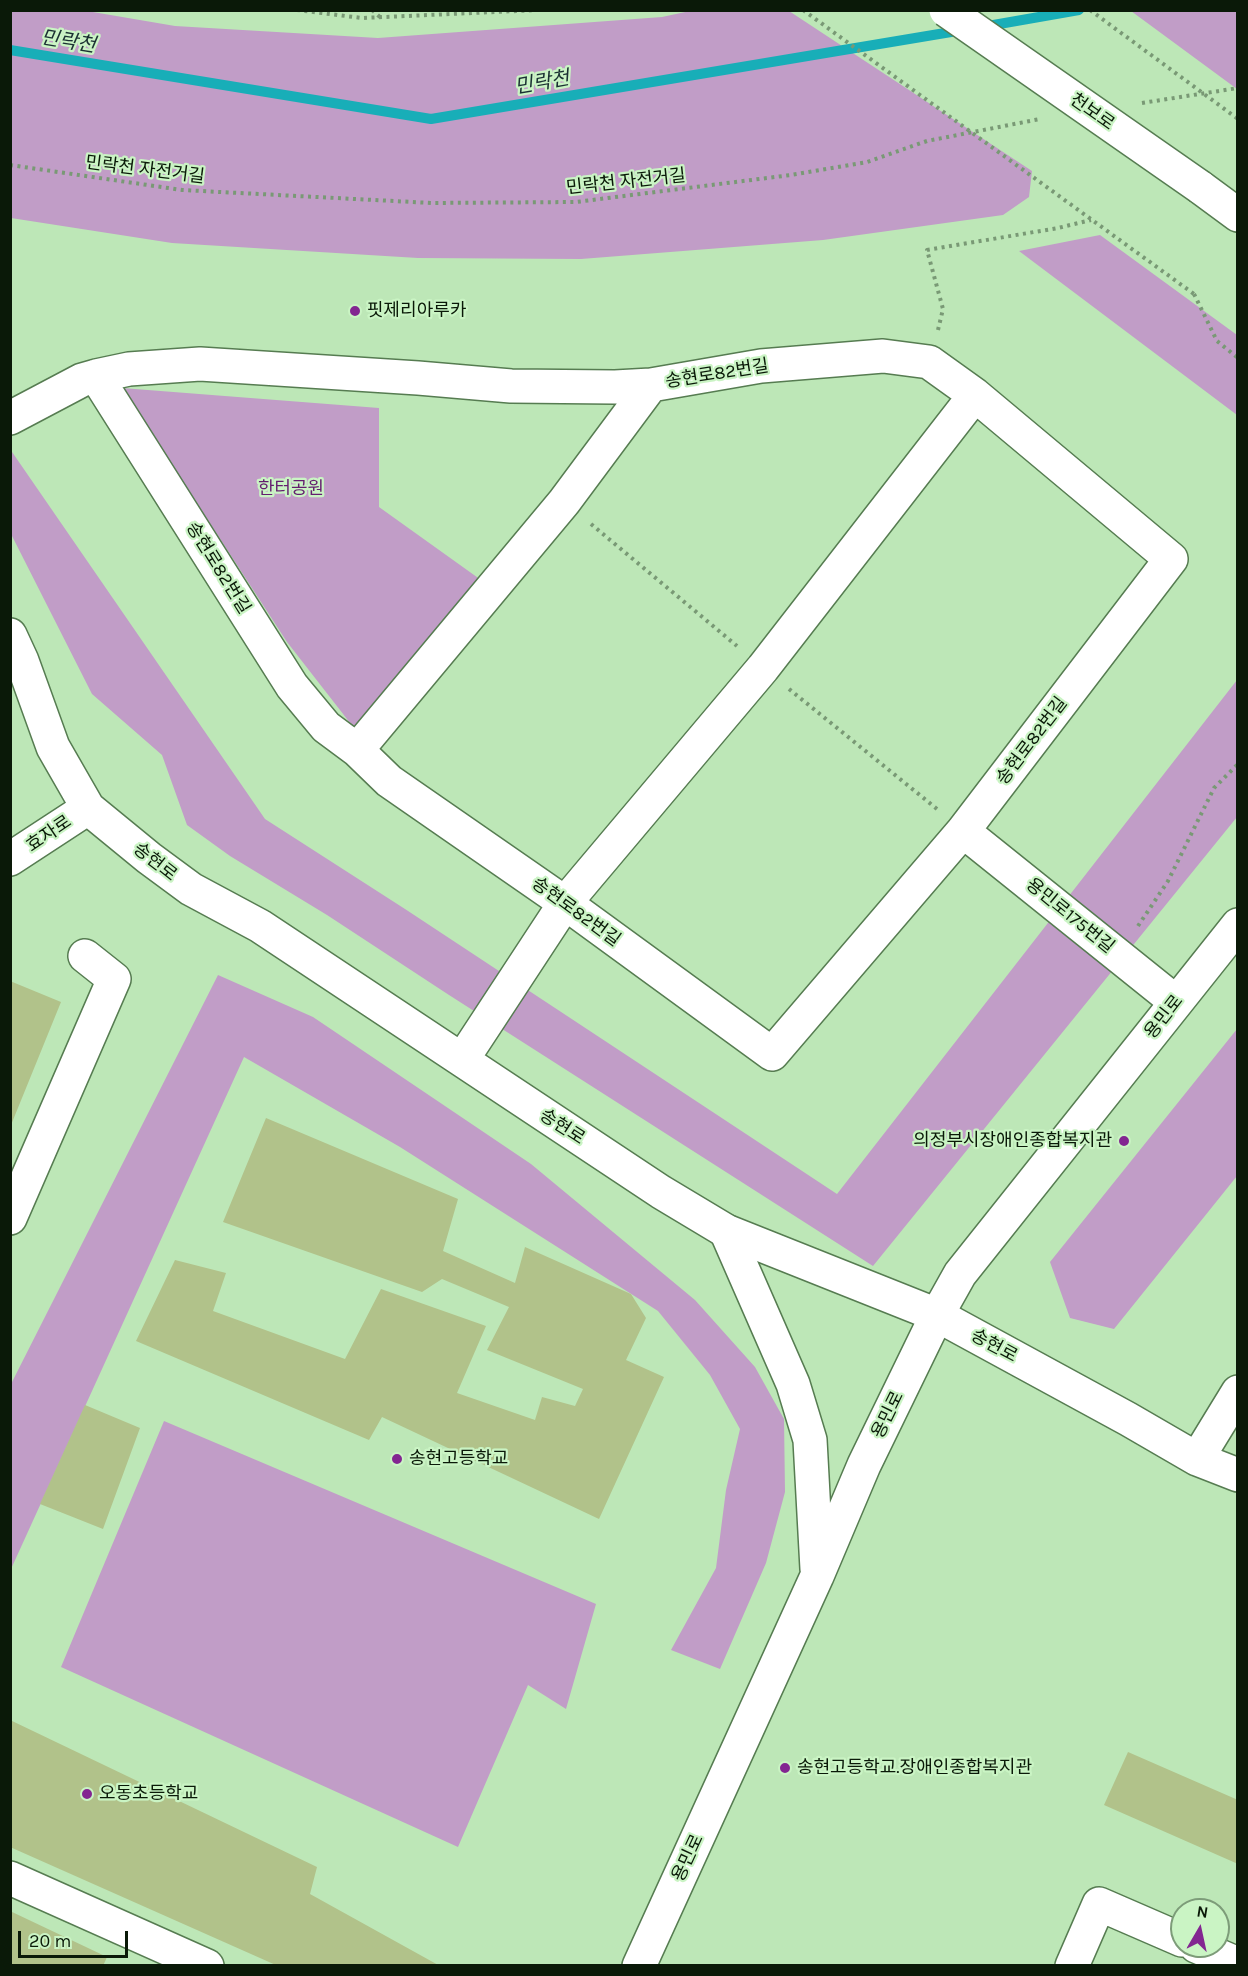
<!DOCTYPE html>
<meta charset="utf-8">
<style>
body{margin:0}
#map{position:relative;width:1248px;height:1976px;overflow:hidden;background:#bde7b7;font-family:Karla,sans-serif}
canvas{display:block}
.frame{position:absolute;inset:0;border:12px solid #0a1908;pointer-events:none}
.north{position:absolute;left:1170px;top:1898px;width:60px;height:60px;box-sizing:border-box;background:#caf4c4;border:2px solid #7d9c79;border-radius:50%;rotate:9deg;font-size:16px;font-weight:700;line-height:24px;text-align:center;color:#0a1908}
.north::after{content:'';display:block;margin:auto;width:21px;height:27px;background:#832691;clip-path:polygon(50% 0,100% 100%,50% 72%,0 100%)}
.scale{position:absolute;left:18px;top:1931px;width:110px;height:27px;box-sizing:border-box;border:3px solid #0a1908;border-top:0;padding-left:8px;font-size:18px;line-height:21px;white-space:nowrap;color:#0a1908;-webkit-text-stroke:4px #caf4c4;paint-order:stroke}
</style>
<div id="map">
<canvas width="1248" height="1976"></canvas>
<div class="frame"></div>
<div class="north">N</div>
<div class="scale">20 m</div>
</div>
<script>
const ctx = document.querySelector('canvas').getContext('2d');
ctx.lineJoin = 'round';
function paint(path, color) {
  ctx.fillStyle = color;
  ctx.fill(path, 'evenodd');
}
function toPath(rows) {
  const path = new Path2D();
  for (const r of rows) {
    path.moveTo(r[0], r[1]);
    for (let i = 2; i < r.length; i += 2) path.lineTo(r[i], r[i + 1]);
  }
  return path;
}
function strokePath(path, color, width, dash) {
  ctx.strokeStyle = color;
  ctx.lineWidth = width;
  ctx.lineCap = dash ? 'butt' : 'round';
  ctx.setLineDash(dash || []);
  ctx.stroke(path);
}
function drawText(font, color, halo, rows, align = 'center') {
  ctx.font = font + ' Karla,"Noto Sans KR",sans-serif';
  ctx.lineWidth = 4.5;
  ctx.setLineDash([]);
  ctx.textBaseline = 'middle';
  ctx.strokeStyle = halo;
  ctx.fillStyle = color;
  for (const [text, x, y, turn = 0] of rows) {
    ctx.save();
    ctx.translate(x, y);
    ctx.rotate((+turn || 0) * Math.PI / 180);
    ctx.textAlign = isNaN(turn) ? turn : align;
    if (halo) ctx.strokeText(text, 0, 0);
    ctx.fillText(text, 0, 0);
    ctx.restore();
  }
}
const green = toPath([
 [10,11,87,11,175,26,378,38,662,17,690,11,789,11,1032,171,1029,197,1003,215,823,240,581,259,418,258,172,243,11,218],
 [1131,11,1237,11,1237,89],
 [1100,235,1237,335,1237,415,1019,251],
 [122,388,379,408,379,507,481,580,354,728,287,642],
 [10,449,265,819,405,909,837,1194,1237,680,1237,817,873,1266,449,995,327,915,230,856,187,825,162,755,92,694,11,534],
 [218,975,313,1017,531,1164,695,1300,755,1367,784,1419,785,1492,766,1563,720,1669,671,1650,716,1568,726,1490,740,1429,710,1375,658,1311,400,1147,244,1057,11,1569,11,1384],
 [1237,1029,1237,1176,1114,1329,1070,1318,1050,1262],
 [164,1421,596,1604,566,1709,528,1685,458,1847,61,1667]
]);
const stream = toPath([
 [982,27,1079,10],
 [10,50,431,119,963,30]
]);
const building = toPath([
 [10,981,61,1002,11,1125,10,1125],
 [266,1118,458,1199,443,1251,515,1283,525,1247,631,1294,646,1318,626,1360,664,1377,599,1519,382,1417,369,1440,136,1341,175,1260,226,1273,213,1311,345,1359,381,1289,486,1326,457,1393,535,1420,542,1397,575,1406,583,1389,487,1350,509,1307,442,1279,422,1292,223,1222],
 [85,1405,140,1428,103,1529,40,1504],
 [10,1720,317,1867,310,1894,440,1966,278,1966,10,1847],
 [1128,1752,1238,1800,1238,1864,1104,1805],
 [10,1911,107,1957,103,1966,10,1966]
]);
const path = toPath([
 [297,10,362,18,539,10],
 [372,10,380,17],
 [1142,103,1238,88],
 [10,165,182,190,432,203,576,202,791,175,867,162,927,141,1040,119],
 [1194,294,1217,341,1238,358],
 [938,330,943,309,927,250,1058,228,1091,220],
 [591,524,737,646],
 [789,689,937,809],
 [1138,926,1168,881,1214,788,1238,764]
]);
const minor = toPath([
 [10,418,82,380,96,376,129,369,200,364,418,378,511,386,615,387,651,385,761,366,883,356,929,362,975,395,1171,559,963,831,772,1054,565,903,389,781,357,750,326,727,292,686,96,376],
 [10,635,22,661,53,747,88,808,149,858,191,889,260,926,661,1192,726,1231,937,1315,1128,1419,1197,1459,1238,1475],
 [357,750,564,502,651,385],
 [963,831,1176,1002],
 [10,859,88,808],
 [462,1060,565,903,763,668,975,395],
 [10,1218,114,979,85,956],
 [1197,1459,1238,1392],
 [10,1878,207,1966],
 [1196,1946,1238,1964],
 [1072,1966,1099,1904,1182,1940]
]);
const major = toPath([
 [1200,187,1238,215],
 [726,1231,793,1384,810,1440,817,1569],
 [639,1966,817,1576,864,1465,937,1315,960,1274,1238,925]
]);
const pathBridge = toPath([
 [803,10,1194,294],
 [1090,10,1238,119]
]);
const majorBridge = toPath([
 [946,10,1200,187]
]);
const markers = [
 [355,311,6,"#832691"],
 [1124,1141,6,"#832691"],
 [397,1459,6,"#832691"],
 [785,1768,6,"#832691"],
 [87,1794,6,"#832691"]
];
const streetNames = [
 ["천보로",1092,112,35],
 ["민락천 자전거길",145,170,7],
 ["민락천 자전거길",626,182,-6],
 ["송현로82번길",717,374,-9],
 ["송현로82번길",218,568,58],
 ["송현로82번길",1032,741,-53],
 ["효자로",49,834,-34],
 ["송현로",155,862,38],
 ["송현로82번길",576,912,36],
 ["용민로175번길",1070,916,39],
 ["용민로",1164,1017,-52],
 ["송현로",562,1127,33],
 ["송현로",994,1346,28],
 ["용민로",888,1415,-64],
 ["용민로",688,1858,-65]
];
const poiNames = [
 ["핏제리아루카",367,311],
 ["의정부시장애인종합복지관",1112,1141,"right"],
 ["송현고등학교",409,1459],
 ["송현고등학교.장애인종합복지관",797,1768],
 ["오동초등학교",99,1794]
];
const parkNames = [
 ["한터공원",291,489]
];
const waterNames = [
 ["민락천",68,42,9],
 ["민락천",542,83,-10]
];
paint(green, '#c19dc7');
strokePath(stream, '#18aeb8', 10);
paint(building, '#b1c28a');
strokePath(minor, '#567c51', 36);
strokePath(major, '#567c51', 36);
strokePath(path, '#799975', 4, [3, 4.5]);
strokePath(minor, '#fff', 33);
strokePath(major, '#fff', 33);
strokePath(majorBridge, '#567c51', 36, []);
strokePath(pathBridge, '#799975', 4, [3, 4.5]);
strokePath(majorBridge, '#fff', 33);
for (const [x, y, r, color] of markers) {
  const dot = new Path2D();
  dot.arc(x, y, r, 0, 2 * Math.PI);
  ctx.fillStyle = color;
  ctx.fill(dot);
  strokePath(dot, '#caf4c4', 2);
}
drawText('18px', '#0a1908', '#caf4c4', streetNames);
drawText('18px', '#0a1908', '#caf4c4', poiNames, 'left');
drawText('18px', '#641e6f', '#caf4c4', parkNames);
drawText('italic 20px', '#1b3133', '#caf4c4', waterNames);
</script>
